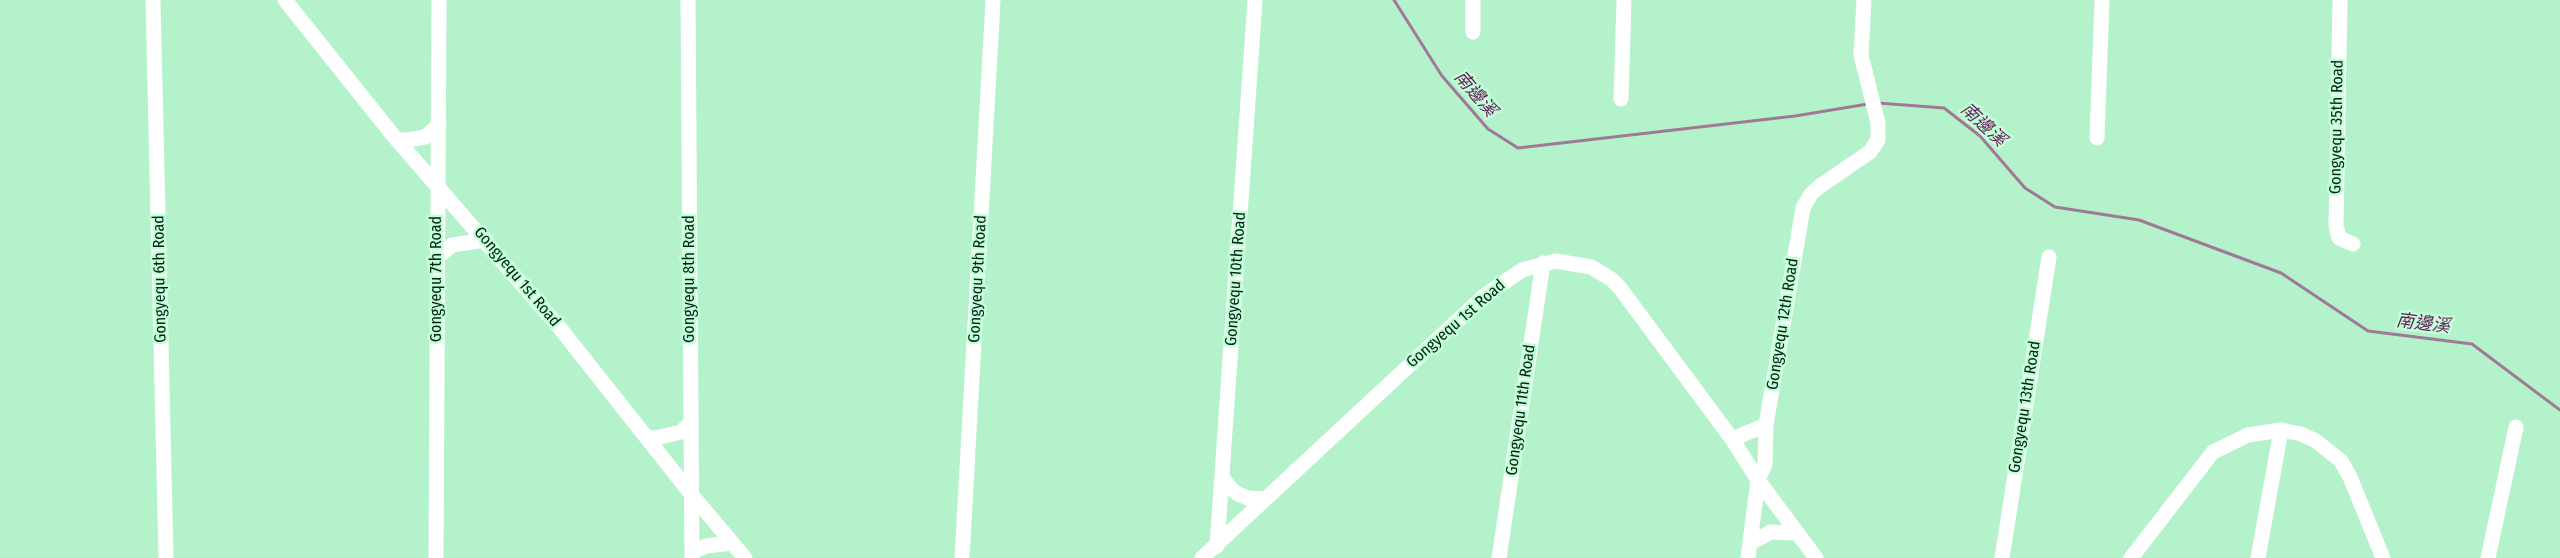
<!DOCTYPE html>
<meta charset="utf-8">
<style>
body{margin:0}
canvas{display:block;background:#b4f2cb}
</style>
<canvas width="2560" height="558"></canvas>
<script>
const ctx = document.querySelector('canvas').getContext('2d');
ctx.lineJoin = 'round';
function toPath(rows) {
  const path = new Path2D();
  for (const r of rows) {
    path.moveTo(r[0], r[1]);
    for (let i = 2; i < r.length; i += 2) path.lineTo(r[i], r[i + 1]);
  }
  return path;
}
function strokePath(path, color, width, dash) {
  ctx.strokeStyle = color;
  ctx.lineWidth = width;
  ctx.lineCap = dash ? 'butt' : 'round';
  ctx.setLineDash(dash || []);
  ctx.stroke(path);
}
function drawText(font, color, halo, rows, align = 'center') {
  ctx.font = font + ' "Fira Sans Condensed","Noto Sans TC",sans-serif';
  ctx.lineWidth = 5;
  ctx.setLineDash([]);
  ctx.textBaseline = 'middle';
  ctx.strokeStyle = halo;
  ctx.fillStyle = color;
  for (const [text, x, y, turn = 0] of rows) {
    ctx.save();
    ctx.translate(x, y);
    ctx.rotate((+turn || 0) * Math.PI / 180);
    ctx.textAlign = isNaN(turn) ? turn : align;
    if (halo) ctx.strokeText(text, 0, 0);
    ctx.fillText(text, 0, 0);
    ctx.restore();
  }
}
const stream = toPath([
 [1394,0,1442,76,1488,129,1518,148,1795,116,1868,104],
 [1878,103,1944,108,1980,136,2025,188,2055,207,2139,220,2281,273,2368,331,2472,344,2560,410]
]);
const minor = toPath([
 [153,0,166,558],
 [285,0,392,134,559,327,692,495,745,558],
 [688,0,692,558],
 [2340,0,2336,226,2339,238,2353,244],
 [1473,32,1473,0],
 [1621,99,1624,0],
 [2097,138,2102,0],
 [397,140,408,140,425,137,439,125],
 [438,257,452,245,486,240],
 [647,437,656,438,681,432,691,422],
 [1732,439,1766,425],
 [1222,477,1230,488,1238,494,1248,498,1264,499],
 [1750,543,1771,532,1797,533],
 [1217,546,1255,0],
 [692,552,706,546,732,543],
 [436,558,439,0],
 [962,558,993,0],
 [1202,558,1484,296,1522,270,1556,261,1591,267,1611,279,1620,288,1732,439,1758,480,1816,558],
 [1499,558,1543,263],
 [1748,558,1758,480,1765,464,1766,425,1803,208,1811,194,1820,186,1870,152,1878,140,1878,123,1861,55,1864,0],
 [2002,558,2049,257],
 [2131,558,2213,452,2248,435,2281,430,2301,434,2316,441,2341,461,2350,477,2383,558],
 [2258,558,2281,430],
 [2488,558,2516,427]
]);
const streetNames = [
 ["Gongyequ 35th Road",2337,127,-89],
 ["Gongyequ 1st Road",517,277,50],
 ["Gongyequ 6th Road",160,279,-91],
 ["Gongyequ 7th Road",437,279,-90],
 ["Gongyequ 8th Road",690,279,-90],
 ["Gongyequ 9th Road",978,279,-87],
 ["Gongyequ 10th Road",1236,279,-86],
 ["Gongyequ 1st Road",1456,324,-41],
 ["Gongyequ 12th Road",1783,324,-81],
 ["Gongyequ 13th Road",2025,407,-81],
 ["Gongyequ 11th Road",1521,410,-82]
];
const waterNames = [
 ["南邊溪",1475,94,49],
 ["南邊溪",1983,125,43],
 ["南邊溪",2423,324,7]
];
strokePath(stream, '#a07996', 3);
strokePath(minor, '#fff', 15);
drawText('16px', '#061f12', '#c1ffd8', streetNames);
drawText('italic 18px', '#681b58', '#c1ffd8', waterNames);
</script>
